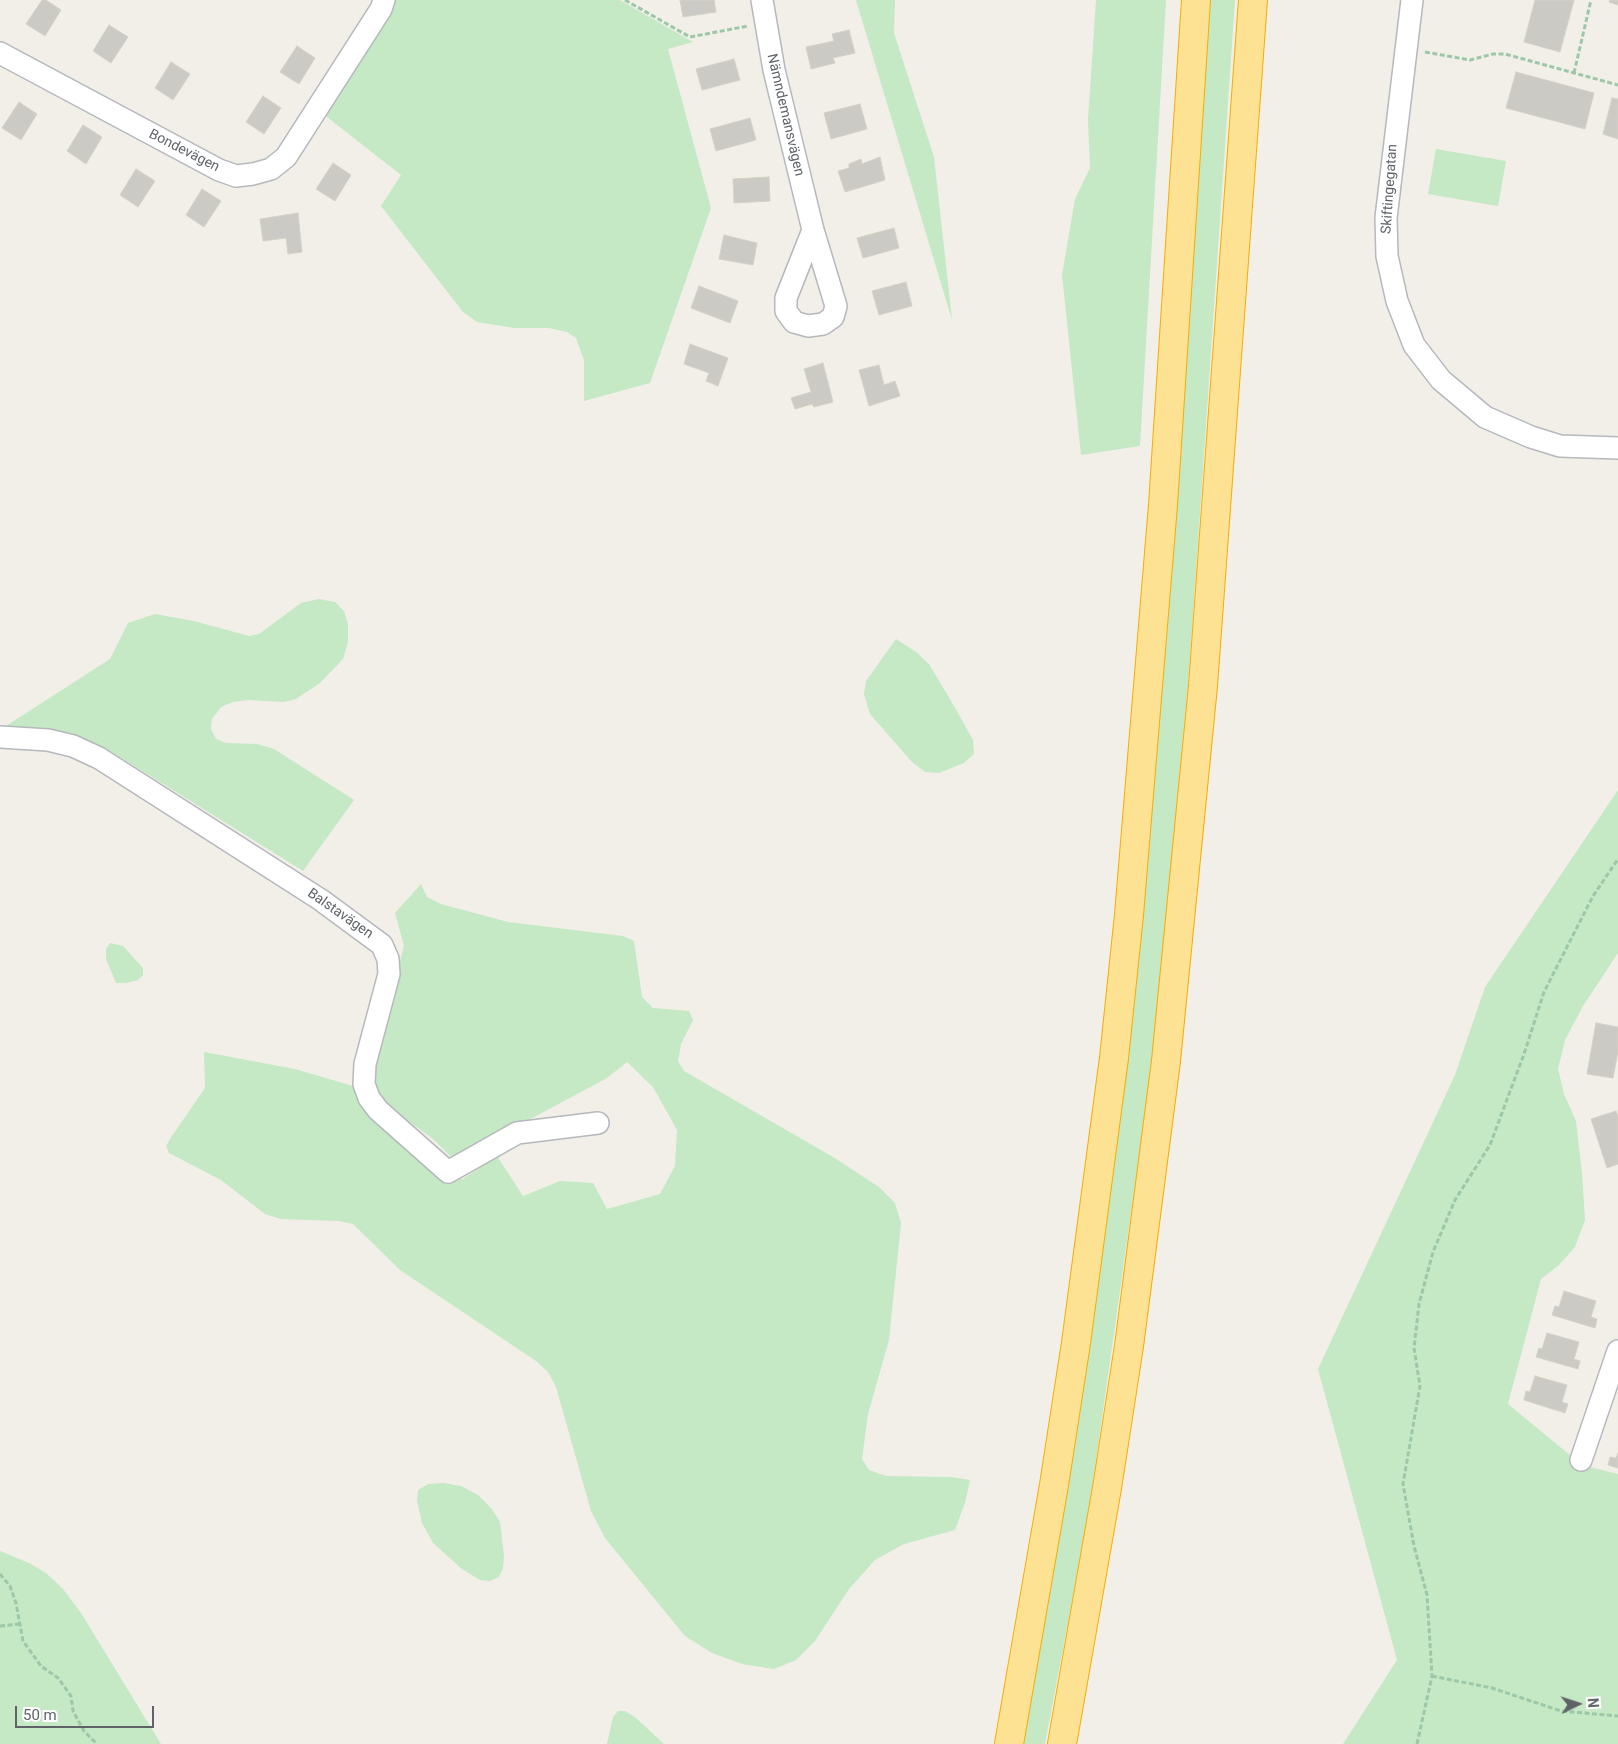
<!DOCTYPE html>
<meta charset="utf-8">
<style>
body{margin:0}
#map{position:relative;width:1618px;height:1744px;overflow:hidden;background:#f1efe8;font-family:Roboto,sans-serif}
canvas{display:block}
.north{position:absolute;left:1553px;top:1679px;width:50px;height:50px;-webkit-text-stroke:4px #fff;paint-order:stroke;rotate:86deg;font-size:14px;font-weight:700;line-height:20px;text-align:center;color:#5f6368}
.north::after{content:'';display:block;margin:auto;width:18px;height:22px;background:#5f6368;clip-path:polygon(50% 0,100% 100%,50% 72%,0 100%)}
.scale{position:absolute;left:15px;top:1706px;width:139px;height:22px;box-sizing:border-box;border:2px solid #5f6368;border-top:0;padding-left:6px;font-size:15px;line-height:18px;white-space:nowrap;color:#5f6368;-webkit-text-stroke:4px #fff;paint-order:stroke}
</style>
<div id="map">
<canvas width="1618" height="1744"></canvas>
<div class="north">N</div>
<div class="scale">50 m</div>
</div>
<script>
const ctx = document.querySelector('canvas').getContext('2d');
ctx.lineJoin = 'round';
function paint(path, color) {
  ctx.fillStyle = color;
  ctx.fill(path, 'evenodd');
}
function toPath(rows) {
  const path = new Path2D();
  for (const r of rows) {
    path.moveTo(r[0], r[1]);
    for (let i = 2; i < r.length; i += 2) path.lineTo(r[i], r[i + 1]);
  }
  return path;
}
function strokePath(path, color, width, dash) {
  ctx.strokeStyle = color;
  ctx.lineWidth = width;
  ctx.lineCap = dash ? 'butt' : 'round';
  ctx.setLineDash(dash || []);
  ctx.stroke(path);
}
function drawText(font, color, halo, rows, align = 'center') {
  ctx.font = font + ' Roboto,sans-serif';
  ctx.lineWidth = 4;
  ctx.setLineDash([]);
  ctx.textBaseline = 'middle';
  ctx.strokeStyle = halo;
  ctx.fillStyle = color;
  for (const [text, x, y, turn = 0] of rows) {
    ctx.save();
    ctx.translate(x, y);
    ctx.rotate((+turn || 0) * Math.PI / 180);
    ctx.textAlign = isNaN(turn) ? turn : align;
    if (halo) ctx.strokeText(text, 0, 0);
    ctx.fillText(text, 0, 0);
    ctx.restore();
  }
}
const green = toPath([
 [396,0,620,0,693,42,668,49,711,208,650,383,584,401,584,360,576,338,567,332,549,328,514,328,477,322,463,312,381,206,401,175,327,117,325,112],
 [856,0,895,0,894,33,934,157,952,320],
 [1096,0,1166,0,1140,446,1081,455,1062,275,1075,199,1090,168,1088,120],
 [1210,0,1235,0,1189,674,1152,1064,1088,1517,1045,1744,1022,1744,1079,1418,1128,1041,1167,636],
 [1436,149,1506,161,1498,206,1428,194],
 [319,599,335,602,344,611,348,624,348,642,343,659,320,683,296,699,284,702,249,700,233,702,221,707,212,719,211,729,216,739,226,743,257,744,274,749,354,800,303,871,112,752,72,736,6,726,110,659,128,623,155,614,194,621,249,636,259,634,301,603],
 [896,639,916,652,929,664,957,711,973,740,974,754,964,763,939,773,925,772,912,762,870,714,864,694,866,681],
 [1618,790,1618,953,1583,1006,1565,1040,1558,1069,1564,1094,1576,1121,1582,1173,1585,1220,1575,1247,1559,1265,1541,1279,1508,1404,1582,1465,1618,1474,1618,1744,1343,1744,1397,1660,1318,1369,1455,1075,1485,987],
 [421,884,427,897,441,904,508,922,623,936,634,941,642,997,653,1008,689,1011,693,1020,681,1044,678,1061,684,1071,833,1157,879,1187,895,1203,901,1223,889,1340,868,1414,862,1459,869,1470,886,1476,951,1477,970,1480,965,1503,955,1530,904,1544,875,1560,849,1589,815,1641,796,1660,774,1669,742,1664,712,1653,685,1636,605,1538,591,1511,556,1387,548,1372,536,1361,400,1270,353,1224,339,1221,281,1219,265,1214,221,1180,169,1153,166,1146,170,1139,205,1088,204,1052,295,1069,353,1086,446,1176,463,1179,497,1156,523,1196,560,1181,593,1183,607,1209,660,1194,675,1166,677,1130,653,1087,627,1062,607,1078,454,1160,433,1139,396,1112,374,1091,372,1066,404,946,395,913],
 [110,943,123,946,143,968,143,975,138,980,126,983,116,983,106,959,106,949],
 [443,1483,461,1486,478,1495,492,1509,500,1522,504,1556,503,1568,499,1577,490,1581,480,1580,462,1569,433,1543,422,1523,417,1501,418,1490,428,1484],
 [0,1551,29,1563,46,1573,63,1589,81,1613,161,1744,0,1744],
 [618,1711,625,1711,635,1717,664,1744,607,1744,613,1717]
]);
const building = toPath([
 [42,0,46,0,61,10,45,36,26,24,42,0],
 [680,0,714,0,716,12,683,17,680,0],
 [1535,0,1574,0,1560,52,1524,42,1535,0],
 [1610,0,1618,0,1618,5,1609,2,1610,0],
 [109,25,128,37,111,63,93,51,109,25],
 [849,30,855,53,833,58,835,63,811,69,806,47,834,41,832,34,849,30],
 [297,46,315,58,299,84,280,72,297,46],
 [734,59,740,80,702,90,696,69,734,59],
 [171,62,190,74,173,100,155,88,171,62],
 [1516,72,1594,93,1585,129,1506,108,1516,72],
 [263,96,281,108,264,134,246,122,263,96],
 [1612,98,1618,99,1618,139,1603,134,1612,98],
 [19,102,37,114,21,140,2,128,19,102],
 [860,104,867,129,831,139,824,113,860,104],
 [750,118,756,140,716,151,710,129,750,118],
 [83,125,102,137,86,164,67,151,83,125],
 [880,157,885,180,845,192,838,171,849,168,849,164,861,159,862,164,880,157],
 [333,163,351,175,335,201,316,189,333,163],
 [136,169,155,181,138,207,120,195,136,169],
 [769,177,770,201,734,203,733,179,769,177],
 [202,189,221,201,204,227,186,215,202,189],
 [298,213,302,252,288,254,286,238,263,241,260,219,298,213],
 [894,228,899,248,863,258,857,238,894,228],
 [724,235,757,243,753,265,719,259,724,235],
 [906,282,912,306,879,315,872,291,906,282],
 [699,286,738,301,730,323,691,308,699,286],
 [690,344,728,358,718,386,706,381,709,373,684,364,690,344],
 [823,363,833,402,814,407,812,404,795,409,791,398,811,392,804,369,823,363],
 [879,365,884,385,895,381,900,396,869,406,859,370,879,365],
 [1596,1023,1618,1027,1618,1051,1613,1078,1587,1074,1596,1023],
 [1616,1111,1618,1117,1618,1164,1607,1168,1591,1119,1616,1111],
 [1564,1291,1596,1301,1591,1317,1597,1319,1595,1328,1552,1315,1555,1306,1559,1307,1564,1291],
 [1547,1333,1579,1342,1574,1359,1580,1361,1578,1369,1536,1357,1539,1348,1542,1349,1547,1333],
 [1535,1376,1567,1385,1562,1402,1568,1404,1565,1413,1524,1400,1526,1391,1530,1392,1535,1376],
 [1618,1453,1618,1468,1608,1465,1610,1457,1616,1458,1618,1453]
]);
const path = toPath([
 [625,0,690,37,748,26],
 [1425,52,1470,60,1493,54,1505,54,1618,85],
 [1574,73,1591,0],
 [0,1574,10,1586,16,1603,23,1641,41,1666,58,1678,71,1696,73,1711,84,1731,97,1744],
 [0,1626,19,1624],
 [1432,1676,1492,1688,1561,1711,1618,1716],
 [1417,1744,1432,1676,1427,1595,1414,1546,1403,1484,1420,1386,1414,1348,1419,1304,1433,1252,1455,1200,1490,1145,1524,1054,1544,992,1593,896,1618,859]
]);
const minor = toPath([
 [762,0,774,70,813,230,836,306,833,317,823,324,808,326,794,322,786,311,786,298,813,230],
 [1412,0,1386,218,1387,256,1397,301,1414,345,1441,380,1485,417,1531,437,1560,446,1618,448],
 [0,53,219,170,236,176,253,174,271,169,286,157,381,9,384,0],
 [0,737,48,740,73,746,99,758,321,900,382,945,388,959,389,974,365,1064,364,1084,369,1098,378,1110,448,1172,517,1133,598,1123],
 [1581,1460,1618,1351]
]);
const highway = toPath([
 [1009,1744,1054,1485,1076,1343,1114,1058,1129,915,1163,505,1196,0],
 [1062,1744,1107,1488,1129,1346,1166,1061,1203,686,1253,0]
]);
const streetNames = [
 ["Nämndemansvägen",785,115,77],
 ["Bondevägen",184,151,27],
 ["Skiftingegatan",1390,189,-86],
 ["Balstavägen",340,914,35]
];
paint(green, '#c5e8c5');
paint(building, '#cccac5');
strokePath(building, '#d6d1c6', 1);
strokePath(minor, '#b5b8bc', 24);
strokePath(highway, '#f9ab00', 30);
strokePath(path, '#9cc7a9', 3, [5, 2.5]);
strokePath(minor, '#fff', 21);
strokePath(highway, '#fde293', 28);
drawText('14px', '#5f6368', '#fff', streetNames);
</script>
